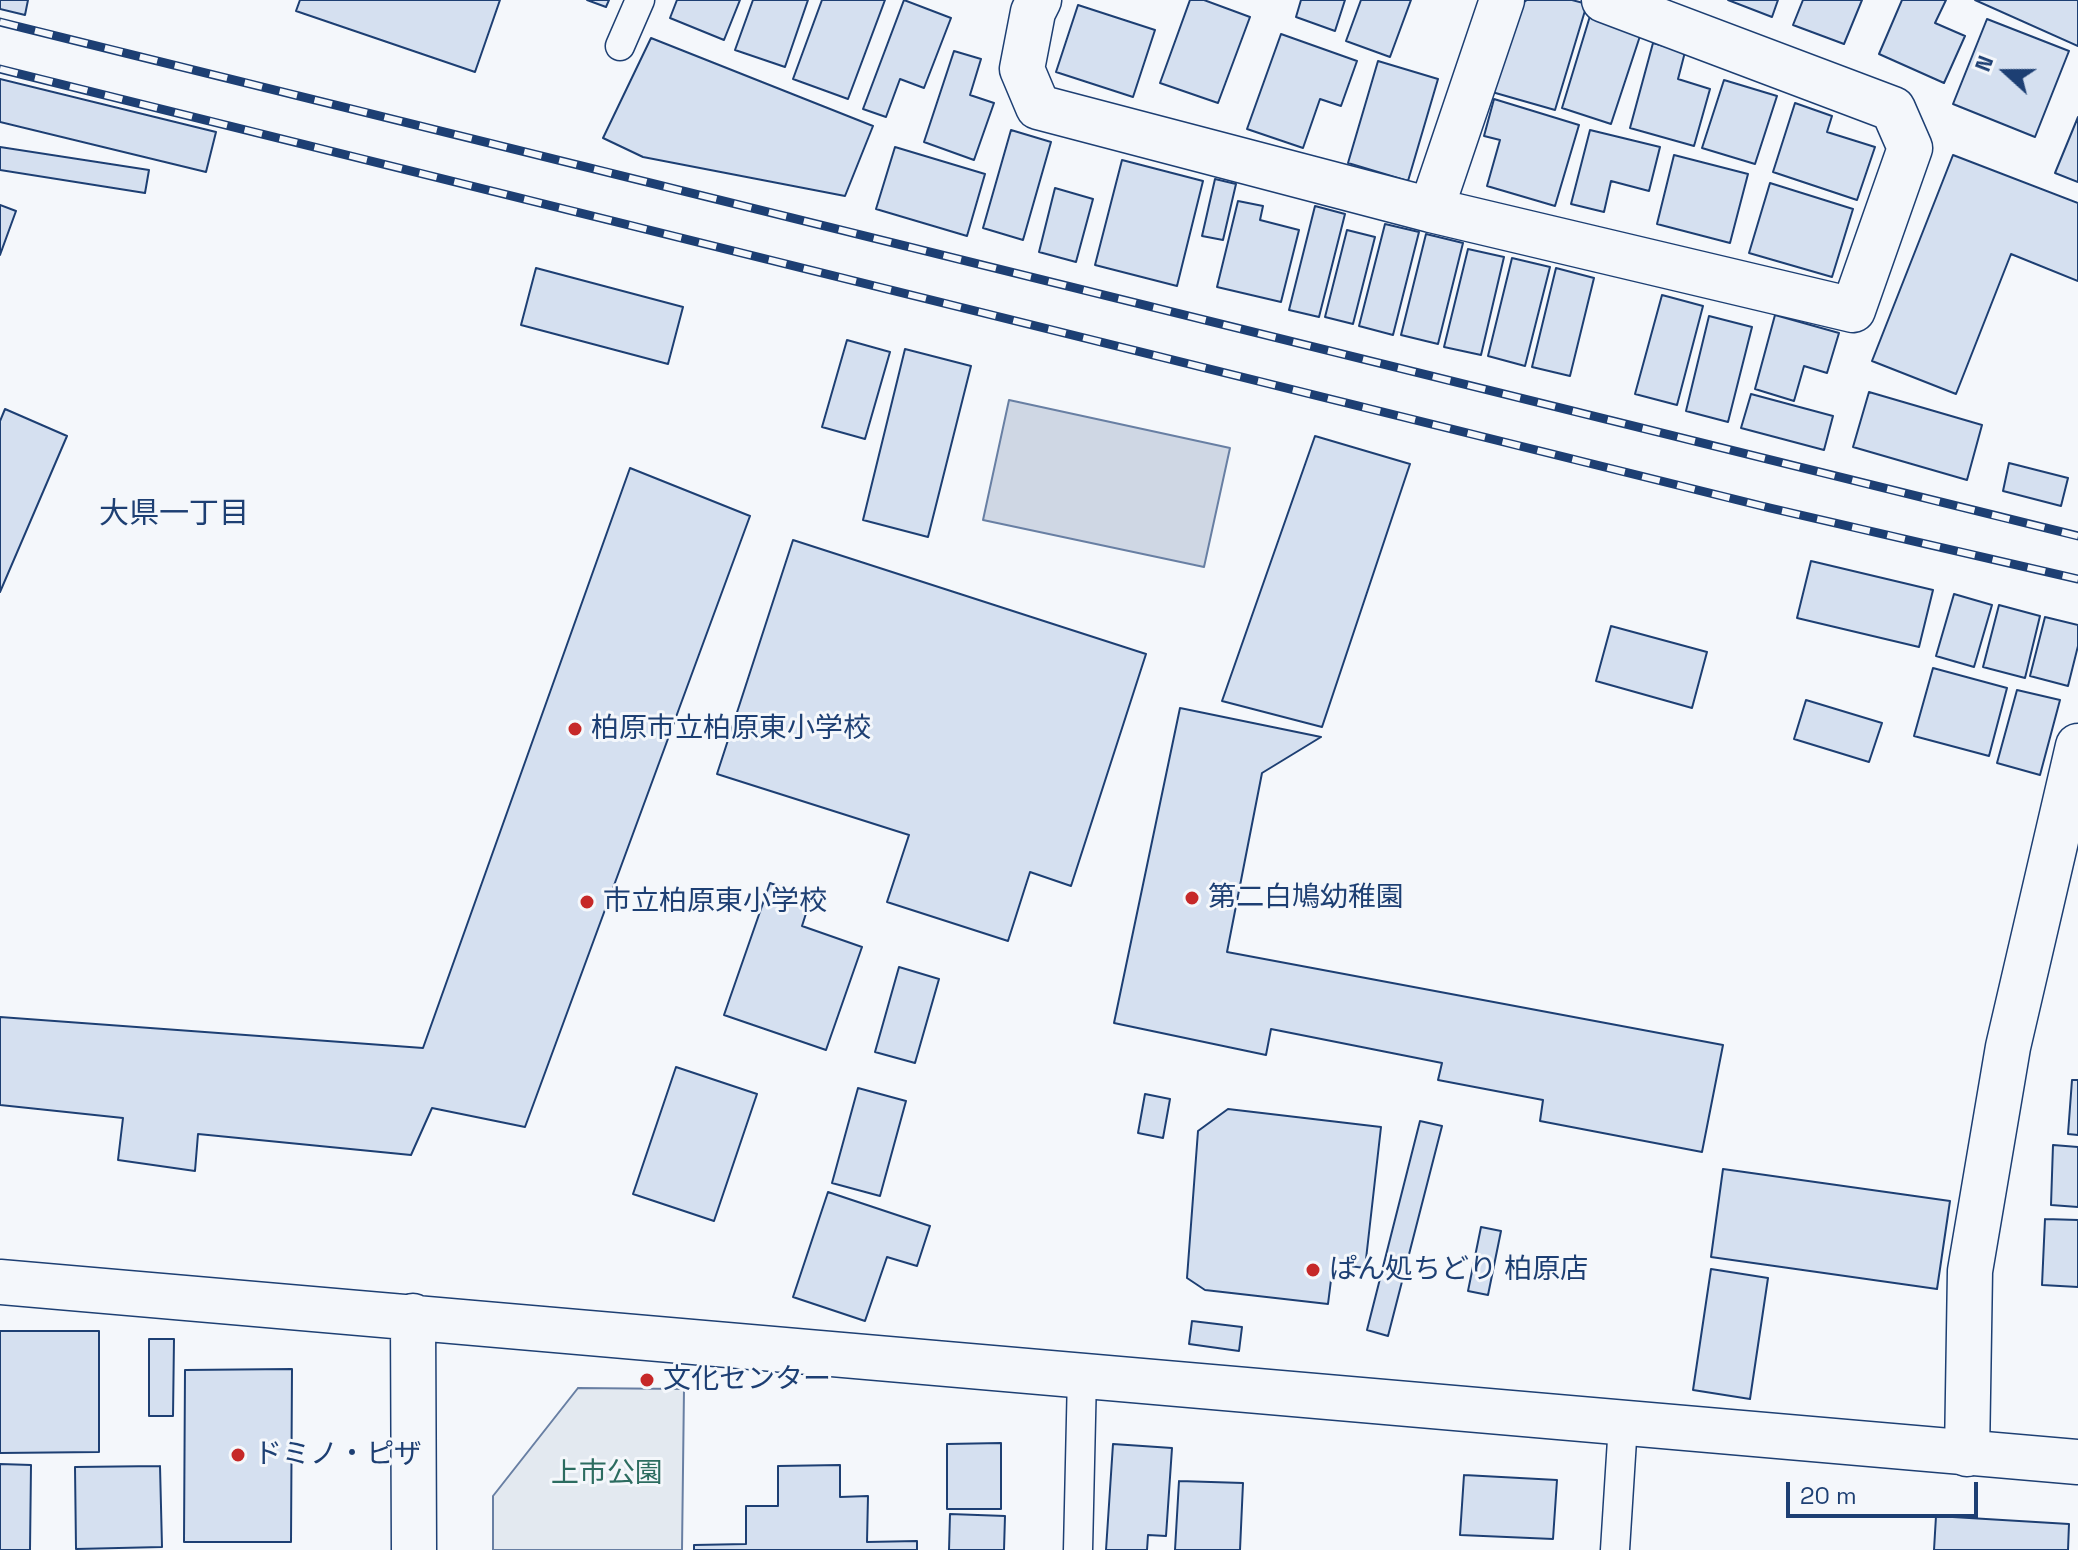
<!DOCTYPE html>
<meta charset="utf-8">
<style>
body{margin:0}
#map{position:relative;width:2078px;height:1550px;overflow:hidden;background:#f4f7fb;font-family:"Space Grotesk",sans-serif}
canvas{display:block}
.north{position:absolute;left:1966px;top:32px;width:80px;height:80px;-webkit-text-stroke:6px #f4f7fb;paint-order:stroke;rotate:291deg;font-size:22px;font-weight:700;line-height:32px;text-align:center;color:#1d3f73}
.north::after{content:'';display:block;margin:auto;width:28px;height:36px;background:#1d3f73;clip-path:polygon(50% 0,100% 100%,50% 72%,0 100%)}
.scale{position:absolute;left:1786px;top:1482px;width:192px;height:36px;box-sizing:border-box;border:4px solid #1d3f73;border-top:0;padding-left:10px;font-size:24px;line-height:28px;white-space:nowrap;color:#1d3f73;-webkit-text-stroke:6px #f4f7fb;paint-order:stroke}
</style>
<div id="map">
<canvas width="2078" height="1550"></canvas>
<div class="north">N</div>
<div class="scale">20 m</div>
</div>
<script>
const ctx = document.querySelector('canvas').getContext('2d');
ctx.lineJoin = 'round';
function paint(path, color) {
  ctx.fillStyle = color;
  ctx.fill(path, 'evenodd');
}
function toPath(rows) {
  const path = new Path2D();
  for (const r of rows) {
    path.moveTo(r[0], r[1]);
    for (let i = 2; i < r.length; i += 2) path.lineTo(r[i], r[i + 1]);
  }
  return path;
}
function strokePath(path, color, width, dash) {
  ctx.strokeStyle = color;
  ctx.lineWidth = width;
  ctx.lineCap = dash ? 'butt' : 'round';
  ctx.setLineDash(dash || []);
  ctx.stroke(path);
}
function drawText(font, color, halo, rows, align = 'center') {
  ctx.font = font + ' "Space Grotesk","Noto Sans JP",sans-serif';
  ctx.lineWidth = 6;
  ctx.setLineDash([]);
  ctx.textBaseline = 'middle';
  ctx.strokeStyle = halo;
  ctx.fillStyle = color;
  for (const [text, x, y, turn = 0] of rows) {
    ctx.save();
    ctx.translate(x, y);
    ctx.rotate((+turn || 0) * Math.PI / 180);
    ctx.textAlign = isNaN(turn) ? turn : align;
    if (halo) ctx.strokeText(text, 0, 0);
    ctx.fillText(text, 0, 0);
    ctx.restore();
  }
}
const green = toPath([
 [578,1388,684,1389,682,1550,493,1550,493,1496,578,1388]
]);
const water = toPath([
 [1009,400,1230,448,1204,567,983,520,1009,400]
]);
const building = toPath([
 [0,0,28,0,25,15,0,9,0,0],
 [300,0,500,0,475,72,296,11,300,0],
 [587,0,609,0,606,7,587,0],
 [677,0,740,0,724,40,670,18,677,0],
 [753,0,808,0,785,67,735,50,753,0],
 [822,0,885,0,848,99,793,79,822,0],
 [904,0,951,18,924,88,900,79,886,117,863,109,904,0],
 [1190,0,1204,0,1250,17,1218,103,1160,83,1190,0],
 [1301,0,1345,0,1335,31,1296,17,1301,0],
 [1361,0,1411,0,1390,57,1346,41,1361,0],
 [1527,0,1572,0,1587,4,1555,110,1492,92,1518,6,1527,0],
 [1728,0,1778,0,1772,17,1728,0],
 [1803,0,1862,0,1844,44,1793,25,1803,0],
 [1902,0,1946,0,1935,23,1965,36,1944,83,1879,54,1902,0],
 [1975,0,2078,0,2078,46,1975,0],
 [1078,5,1155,30,1133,97,1056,72,1078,5],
 [1590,16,1641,33,1611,124,1562,108,1590,16],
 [1987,19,2069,51,2035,137,1953,104,1987,19],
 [1281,34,1357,61,1341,106,1320,99,1303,148,1247,129,1281,34],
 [651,38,873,126,845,196,643,157,603,138,651,38],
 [1653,43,1685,52,1678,79,1710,89,1694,146,1630,128,1653,43],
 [954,51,981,59,970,95,994,103,974,160,924,142,954,51],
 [1378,61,1438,79,1408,181,1348,163,1378,61],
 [0,79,216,132,206,172,0,122,0,79],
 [1724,80,1777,96,1755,164,1702,148,1724,80],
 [1494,99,1579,125,1555,206,1487,186,1500,140,1484,136,1494,99],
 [1795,103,1832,116,1827,132,1875,147,1857,200,1773,172,1795,103],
 [2078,117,2078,182,2055,173,2078,117],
 [1011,130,1051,142,1023,240,983,228,1011,130],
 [1590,130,1660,147,1649,191,1611,181,1604,212,1571,204,1590,130],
 [0,147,149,170,145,193,0,170,0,147],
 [895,147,985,174,967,236,876,209,895,147],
 [1674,155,1748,174,1730,243,1657,224,1674,155],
 [1953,155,2078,203,2078,281,2011,254,1956,394,1872,361,1953,155],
 [1122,160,1203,181,1177,286,1095,265,1122,160],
 [1215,179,1236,184,1223,240,1202,236,1215,179],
 [1770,183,1853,209,1832,277,1749,253,1770,183],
 [1055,188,1093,199,1076,262,1039,252,1055,188],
 [1238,201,1263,206,1260,220,1299,230,1281,302,1217,287,1238,201],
 [0,205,16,211,0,255,0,205],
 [1315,206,1345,214,1319,317,1289,310,1315,206],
 [1385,224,1419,232,1393,335,1359,326,1385,224],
 [1347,230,1375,237,1353,324,1325,317,1347,230],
 [1426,234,1463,243,1438,344,1401,335,1426,234],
 [1468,249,1504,257,1481,355,1444,347,1468,249],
 [1512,258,1550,267,1525,366,1488,356,1512,258],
 [536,268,683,307,668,364,521,325,536,268],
 [1556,268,1594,278,1570,376,1532,367,1556,268],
 [1662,295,1703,306,1677,405,1635,394,1662,295],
 [1775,315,1839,333,1827,373,1804,366,1794,401,1755,389,1775,315],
 [1709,316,1752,327,1728,422,1686,411,1709,316],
 [847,340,890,352,865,439,822,427,847,340],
 [905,349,971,366,928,537,863,520,905,349],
 [1869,392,1982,425,1967,480,1853,447,1869,392],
 [1751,394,1833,416,1824,450,1741,428,1751,394],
 [5,409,67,436,0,592,0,421,5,409],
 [1315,436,1410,464,1322,727,1222,701,1315,436],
 [2009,463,2068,478,2061,506,2003,491,2009,463],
 [630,468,750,516,525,1127,432,1108,411,1155,198,1134,195,1171,118,1160,123,1118,0,1105,0,1017,423,1048,630,468],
 [793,540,1146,654,1071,886,1030,872,1008,941,887,902,909,835,717,774,793,540],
 [1811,561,1933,590,1919,647,1797,618,1811,561],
 [1954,594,1992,605,1974,667,1936,656,1954,594],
 [1999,605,2040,616,2025,678,1983,667,1999,605],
 [2045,617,2078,625,2078,646,2068,686,2030,676,2045,617],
 [1611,626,1707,652,1692,708,1596,681,1611,626],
 [1933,668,2007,688,1989,756,1914,736,1933,668],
 [2017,690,2060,700,2040,775,1997,763,2017,690],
 [1806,700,1882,723,1869,762,1794,739,1806,700],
 [1180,708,1321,737,1262,773,1227,952,1723,1045,1702,1152,1540,1121,1543,1100,1438,1080,1442,1063,1271,1029,1266,1055,1114,1023,1180,708],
 [770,883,811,898,802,926,862,947,826,1050,724,1015,770,883],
 [899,967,939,979,915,1063,875,1052,899,967],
 [676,1067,757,1094,714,1221,633,1194,676,1067],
 [2072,1080,2078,1080,2078,1135,2068,1134,2072,1080],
 [858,1088,906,1101,880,1196,832,1183,858,1088],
 [1145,1094,1170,1099,1163,1138,1138,1133,1145,1094],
 [1228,1109,1381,1127,1365,1268,1333,1264,1328,1304,1205,1290,1187,1278,1198,1131,1228,1109],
 [1420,1121,1442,1126,1388,1336,1367,1330,1420,1121],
 [2053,1145,2078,1147,2078,1207,2051,1205,2053,1145],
 [1723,1169,1950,1201,1937,1289,1711,1257,1723,1169],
 [828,1192,930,1226,917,1266,887,1257,865,1321,793,1297,828,1192],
 [2045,1219,2078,1220,2078,1287,2042,1285,2045,1219],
 [1481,1227,1501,1231,1488,1295,1468,1291,1481,1227],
 [1711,1269,1768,1278,1750,1399,1693,1390,1711,1269],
 [1192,1321,1242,1327,1239,1351,1189,1344,1192,1321],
 [0,1331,99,1331,99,1452,0,1453,0,1331],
 [149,1339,174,1339,173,1416,149,1416,149,1339],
 [292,1369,291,1542,184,1542,185,1370,292,1369],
 [1001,1443,1001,1509,947,1509,947,1444,1001,1443],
 [1113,1444,1172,1448,1166,1536,1148,1535,1147,1550,1106,1550,1113,1444],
 [0,1464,31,1465,30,1550,0,1550,0,1464],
 [840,1465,840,1497,868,1496,867,1542,917,1541,917,1550,694,1550,694,1545,746,1544,746,1506,778,1506,778,1466,840,1465],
 [160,1466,162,1547,76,1549,75,1467,160,1466],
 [1464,1475,1557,1480,1553,1539,1460,1535,1464,1475],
 [1179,1481,1243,1483,1240,1550,1175,1550,1179,1481],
 [950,1514,1005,1516,1004,1550,949,1550,950,1514],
 [1936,1516,2069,1524,2068,1550,1934,1550,1936,1516]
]);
const service = toPath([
 [620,46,640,0],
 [1078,1550,1082,1375],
 [1615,1550,1623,1424]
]);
const minor = toPath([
 [1039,0,1033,12,1022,69,1038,107,1431,210,1853,310,1910,148,1893,109,1604,0],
 [1431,210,1502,0],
 [1967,1454,1970,1271,2008,1047,2078,746]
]);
const tertiary = toPath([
 [0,1282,2078,1462],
 [413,1316,414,1550]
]);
const rail = toPath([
 [0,22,2078,536],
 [0,69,1770,508,2078,579]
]);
const markers = [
 [575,729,8,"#c62828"],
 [1192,898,8,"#c62828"],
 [587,902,8,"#c62828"],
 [1313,1270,8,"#c62828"],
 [647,1380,8,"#c62828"],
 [238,1455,8,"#c62828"]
];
const poiNames = [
 ["柏原市立柏原東小学校",591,729],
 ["第二白鳩幼稚園",1208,898],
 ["市立柏原東小学校",603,902],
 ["ぱん処ちどり 柏原店",1329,1270],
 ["文化センター",663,1380],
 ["ドミノ・ピザ",254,1455]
];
const parkNames = [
 ["上市公園",607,1474]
];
const neighbourhoodNames = [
 ["大県一丁目",174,515]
];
paint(green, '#e3e9f0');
strokePath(green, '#687fa3', 2);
paint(water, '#cfd7e4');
strokePath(water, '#687fa3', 2);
paint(building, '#d5e0f0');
strokePath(building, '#1d3f73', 2);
strokePath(service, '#1d3f73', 31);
strokePath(minor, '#1d3f73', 47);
strokePath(tertiary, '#1d3f73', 47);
strokePath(service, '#f4f7fb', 28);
strokePath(minor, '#f4f7fb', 44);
strokePath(tertiary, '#f4f7fb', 44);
strokePath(rail, '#1d3f73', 9);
strokePath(rail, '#f4f7fb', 6, [18]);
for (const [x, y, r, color] of markers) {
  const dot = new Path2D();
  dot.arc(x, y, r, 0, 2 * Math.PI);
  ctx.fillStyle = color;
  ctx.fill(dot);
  strokePath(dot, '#f4f7fb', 3);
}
drawText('28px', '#1d3f73', '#f4f7fb', poiNames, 'left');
drawText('28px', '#2c6c60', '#f4f7fb', parkNames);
drawText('30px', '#1d3f73', '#f4f7fb', neighbourhoodNames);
</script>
